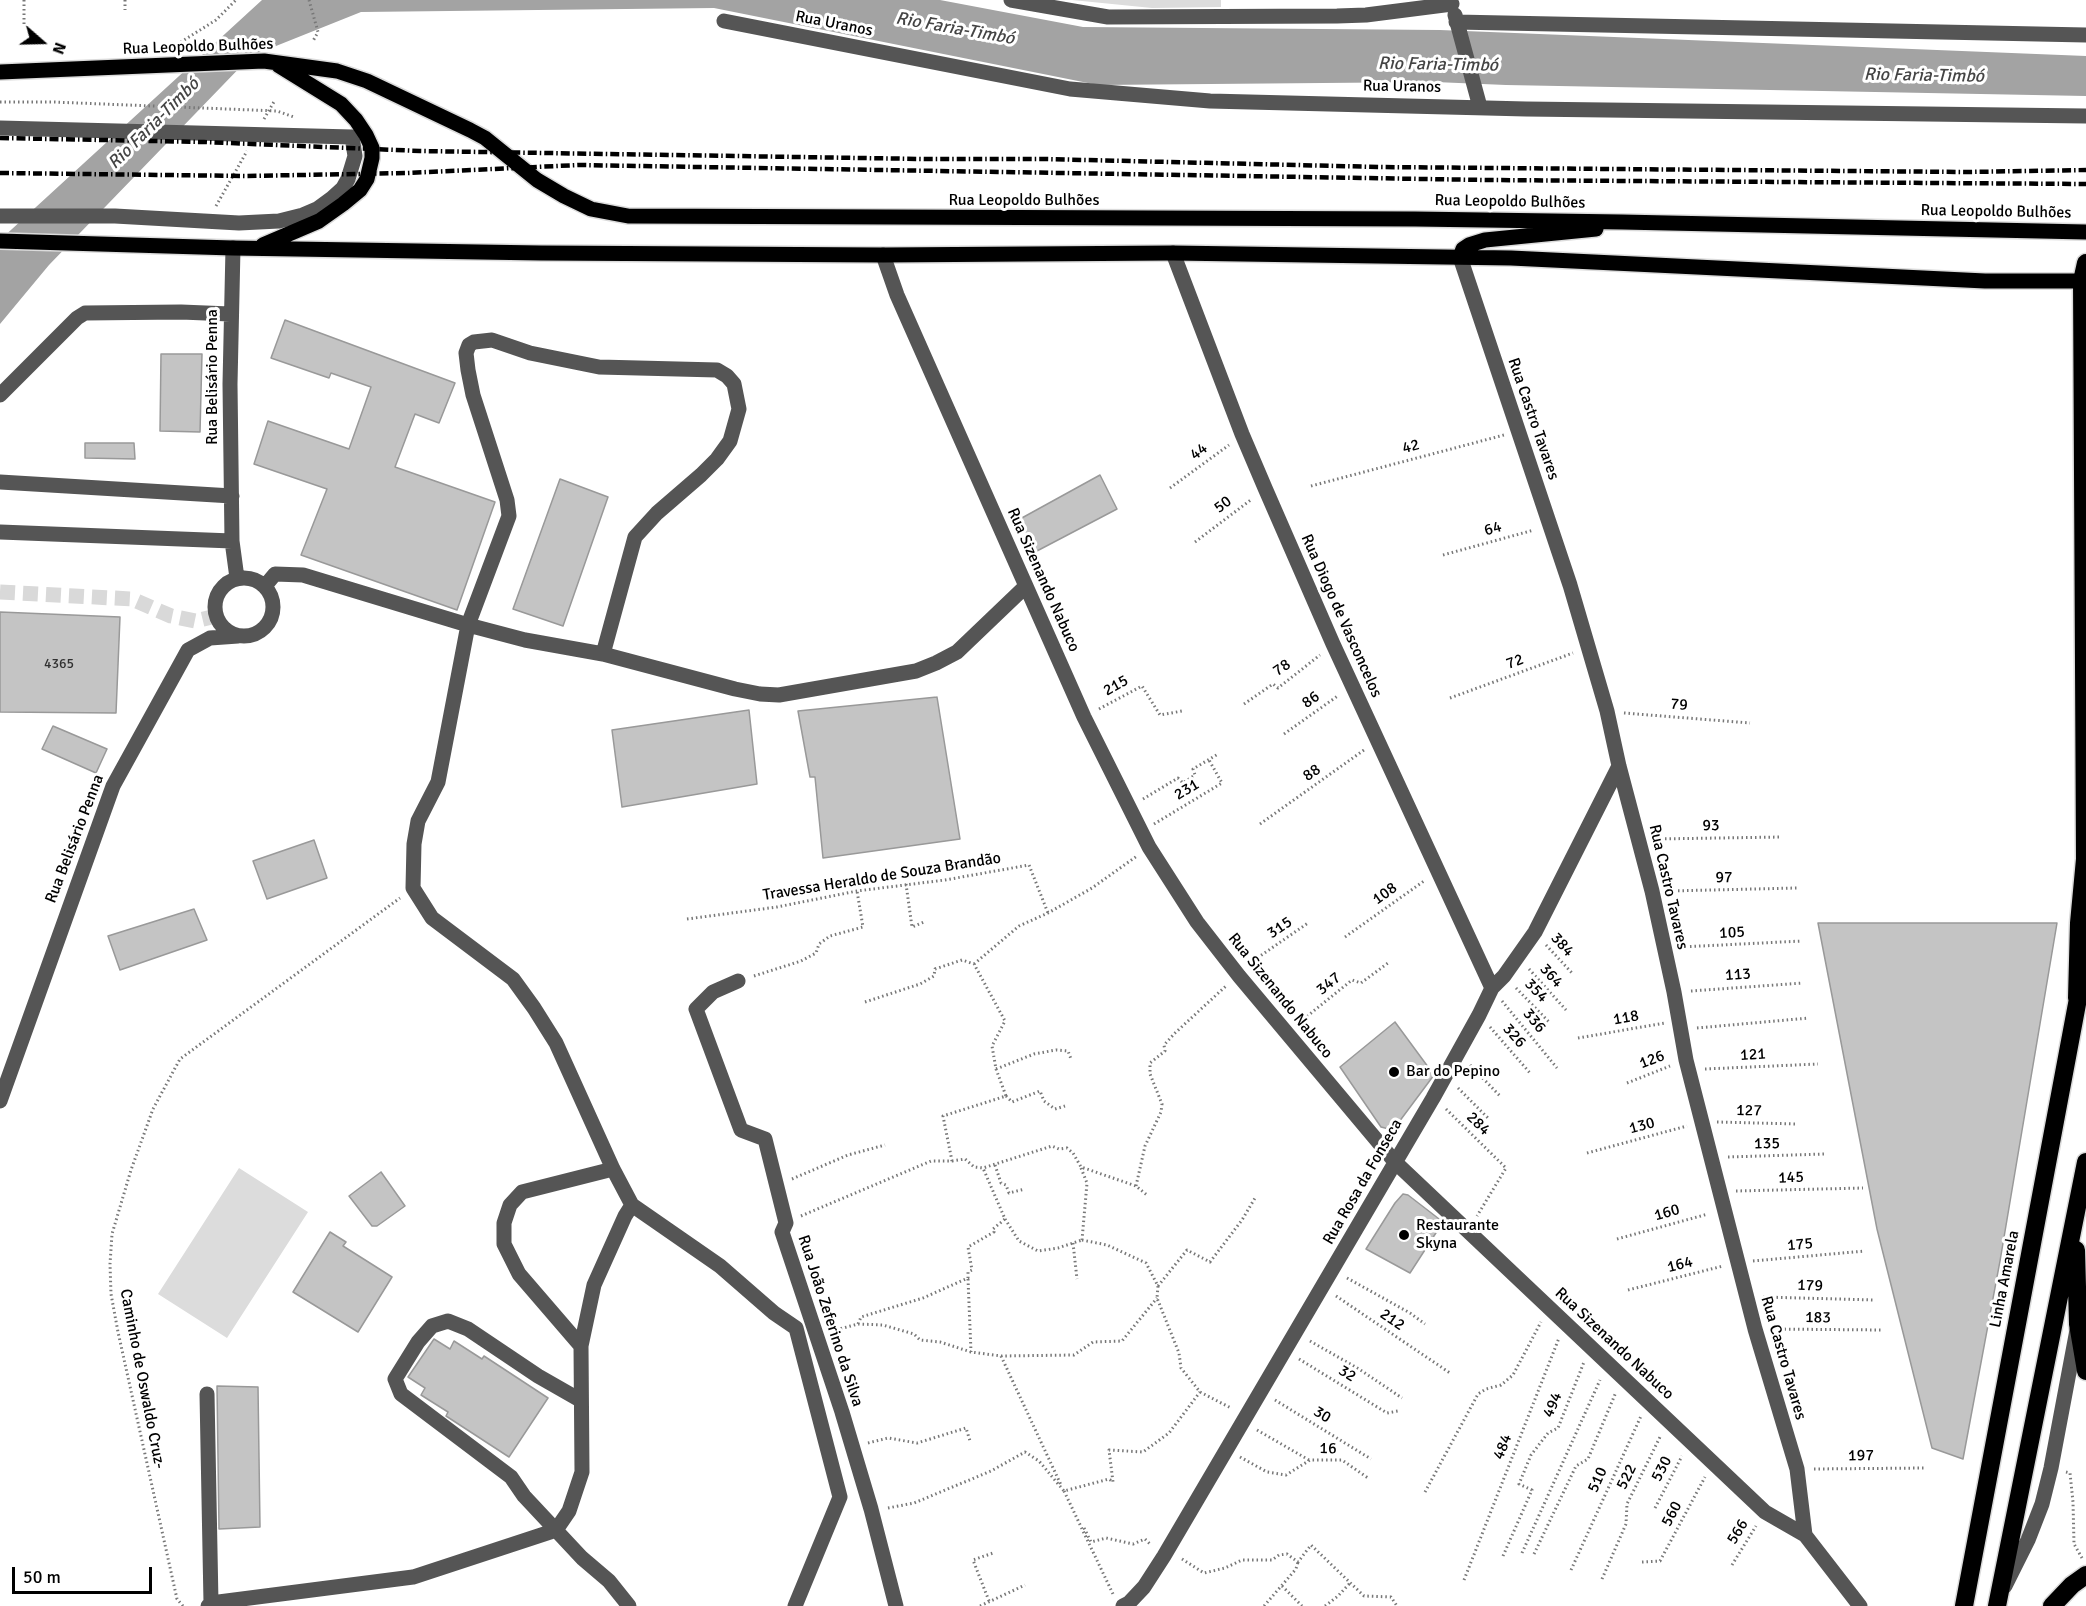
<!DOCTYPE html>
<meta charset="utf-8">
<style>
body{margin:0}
#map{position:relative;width:2086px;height:1606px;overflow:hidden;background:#fff;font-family:Signika,sans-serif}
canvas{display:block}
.north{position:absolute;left:12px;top:12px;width:60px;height:60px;-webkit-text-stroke:4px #fff;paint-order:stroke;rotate:110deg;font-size:16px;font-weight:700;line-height:24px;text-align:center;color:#000}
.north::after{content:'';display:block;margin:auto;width:21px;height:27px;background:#000;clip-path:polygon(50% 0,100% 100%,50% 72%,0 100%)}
.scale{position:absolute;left:12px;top:1567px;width:140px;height:27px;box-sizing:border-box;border:3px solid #000;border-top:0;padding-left:8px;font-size:18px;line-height:21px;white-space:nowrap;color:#000;-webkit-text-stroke:4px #fff;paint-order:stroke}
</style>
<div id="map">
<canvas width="2086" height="1606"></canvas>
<div class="north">N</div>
<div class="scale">50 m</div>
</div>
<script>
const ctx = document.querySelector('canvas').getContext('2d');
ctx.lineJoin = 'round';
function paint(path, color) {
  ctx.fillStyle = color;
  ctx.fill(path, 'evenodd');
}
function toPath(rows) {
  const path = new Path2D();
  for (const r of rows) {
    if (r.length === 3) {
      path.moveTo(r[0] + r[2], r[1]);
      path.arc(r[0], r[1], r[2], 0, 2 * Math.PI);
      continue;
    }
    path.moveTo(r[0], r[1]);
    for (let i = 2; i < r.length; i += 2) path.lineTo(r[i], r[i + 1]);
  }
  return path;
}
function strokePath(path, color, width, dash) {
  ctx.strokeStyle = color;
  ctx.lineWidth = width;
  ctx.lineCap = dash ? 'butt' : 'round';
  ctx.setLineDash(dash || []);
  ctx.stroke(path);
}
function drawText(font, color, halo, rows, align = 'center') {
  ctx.font = font + ' Signika,sans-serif';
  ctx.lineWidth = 6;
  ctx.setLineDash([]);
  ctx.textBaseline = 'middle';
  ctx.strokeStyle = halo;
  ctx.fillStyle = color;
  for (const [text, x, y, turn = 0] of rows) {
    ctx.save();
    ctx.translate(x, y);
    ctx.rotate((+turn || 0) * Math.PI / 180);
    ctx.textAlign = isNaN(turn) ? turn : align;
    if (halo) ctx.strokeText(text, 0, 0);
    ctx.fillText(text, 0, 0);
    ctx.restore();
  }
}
const green = toPath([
 [1072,0,1221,0,1221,7,1152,8],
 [239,1168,308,1212,227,1338,158,1294]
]);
const water = toPath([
 [262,0,940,0,1083,27,1440,30,2086,56,2086,96,1506,85,1435,82,1098,85,714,8,361,12,251,56,49,265,0,324,0,240]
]);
const building = toPath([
 [285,320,455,383,439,423,415,414,395,467,495,502,457,610,301,555,327,489,254,464,268,421,349,449,371,387,331,373,329,378,271,358,285,320],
 [161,354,202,354,200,432,160,431,161,354],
 [85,443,134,443,135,459,85,458,85,443],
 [1100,475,1117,509,1035,552,1020,519,1100,475],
 [560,479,608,497,563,626,513,609,560,479],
 [0,612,120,617,116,713,0,712,0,612],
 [937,697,960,839,823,858,815,777,810,777,798,711,937,697],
 [749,710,757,784,622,807,612,730,749,710],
 [53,726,107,749,96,773,42,749,53,726],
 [314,840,327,878,267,899,253,861,314,840],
 [194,909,207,940,120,970,108,936,194,909],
 [1818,923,2057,923,2000,1261,1963,1459,1932,1448,1877,1229,1818,923],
 [1395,1022,1434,1075,1393,1130,1381,1127,1340,1067,1395,1022],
 [381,1172,405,1206,377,1226,372,1226,349,1196,381,1172],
 [1403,1194,1408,1195,1443,1222,1410,1273,1366,1249,1395,1203,1403,1194],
 [330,1232,346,1242,343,1246,392,1277,358,1332,293,1292,330,1232],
 [434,1339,450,1349,454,1341,482,1359,484,1356,548,1398,509,1457,446,1416,448,1412,421,1395,425,1388,408,1377,434,1339],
 [217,1386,258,1387,260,1527,219,1529,217,1386]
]);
const minorTunnel = toPath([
 [0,592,132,599,171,616,195,621,216,616]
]);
const path = toPath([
 [125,0,125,10],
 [309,0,318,32,313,41],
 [24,24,24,0],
 [173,47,216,20,236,0],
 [0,102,53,102,277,111,294,117],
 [264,119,275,100],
 [216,206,247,151],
 [1311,486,1504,435],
 [1170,488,1229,445],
 [1195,542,1252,499],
 [1443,555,1534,530],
 [1450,698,1573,653],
 [1244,704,1273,684,1278,688,1320,655],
 [1099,709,1142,686,1160,715,1182,711],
 [1624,713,1750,723],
 [1284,734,1339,695],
 [1143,799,1178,778,1183,783,1195,775,1193,769,1218,754],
 [1154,824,1222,783,1209,760],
 [1260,824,1364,750],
 [1656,839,1782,837],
 [906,884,912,927,924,922],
 [1669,891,1797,888],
 [687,919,777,907,857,891,945,880,1029,865,1048,913],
 [1345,937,1424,881],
 [1546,945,1572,973],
 [1681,947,1802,941],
 [1250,963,1308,923],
 [974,964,1019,926,1048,913,1092,888,1137,856],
 [1529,969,1566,1010],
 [754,976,801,961,816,953,819,944,830,936,863,927,857,891],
 [1516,988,1550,1023],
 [1691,991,1803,983],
 [1502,1001,1557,1068],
 [865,1002,920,984,934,976,935,969,962,960,974,964],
 [1300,1022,1352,980,1361,983,1388,963],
 [1490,1027,1530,1073],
 [1697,1028,1809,1018],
 [1578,1038,1665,1023],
 [1470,1065,1501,1097],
 [996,1069,1034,1054,1056,1050,1068,1051,1071,1059],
 [1705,1069,1818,1064],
 [1627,1083,1670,1066],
 [1458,1088,1489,1119],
 [1006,1096,1012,1102,1040,1091,1044,1101,1055,1109,1065,1106],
 [1446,1109,1506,1168,1477,1216],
 [1717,1122,1797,1124],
 [1587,1153,1687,1126],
 [1728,1157,1825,1154],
 [952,1161,965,1159,974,1167,983,1168,1052,1146,1059,1149,1067,1148,1073,1153,1081,1167,1136,1186,1147,1195],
 [995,1165,1001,1183,1006,1185,1009,1193,1025,1189],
 [1081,1168,1087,1183,1082,1240],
 [792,1179,848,1155,885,1145],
 [1136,1186,1145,1146,1161,1112,1162,1104,1150,1074,1150,1063,1165,1051,1164,1045,1175,1033,1226,986],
 [1736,1191,1863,1188],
 [801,1216,931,1161,952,1161,943,1116,1006,1096,996,1069,992,1046,1005,1021,974,964],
 [1005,1219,1019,1241,1038,1251,1058,1248,1082,1240],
 [1617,1239,1708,1214],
 [1082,1240,1107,1245,1146,1263,1158,1286,1157,1298,1179,1353,1181,1368,1200,1392,1231,1408],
 [1073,1243,1077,1279],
 [1753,1261,1865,1251],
 [1347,1278,1410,1313,1425,1324],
 [968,1279,971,1352],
 [1158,1286,1187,1250,1210,1262,1242,1220,1255,1198],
 [1628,1290,1723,1266],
 [1336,1296,1450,1373],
 [1763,1297,1874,1300],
 [858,1324,861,1317,923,1298,968,1278,968,1272,972,1270,968,1247,994,1232,993,1229,1005,1219,983,1168],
 [1771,1329,1881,1330],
 [832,1331,858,1324,883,1325,914,1334,920,1340,940,1342,971,1352,1001,1356,1074,1355,1093,1342,1122,1341,1157,1298],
 [1310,1341,1359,1369,1402,1398],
 [1001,1356,1061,1485],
 [1299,1359,1387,1413,1398,1411],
 [1275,1400,1371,1459],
 [1257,1430,1309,1460],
 [868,1443,888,1438,917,1443,966,1428,970,1441],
 [1240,1457,1267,1472,1286,1475,1310,1460,1342,1460,1368,1478],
 [1814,1469,1925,1468],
 [2066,1472,2070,1473,2073,1502,2074,1544,2082,1558],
 [1064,1491,1113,1594],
 [1425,1492,1478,1394,1486,1389,1501,1385,1513,1375,1541,1322],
 [888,1508,914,1503,991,1471,1025,1452,1039,1461,1064,1491,1109,1479,1113,1482,1109,1450,1143,1452,1169,1433,1200,1392],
 [1655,1508,1682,1456],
 [1084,1528,1091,1542,1106,1538,1133,1544,1145,1539,1151,1545],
 [1522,1553,1600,1380],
 [1534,1554,1576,1466,1588,1459,1616,1392],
 [1503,1556,1532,1490,1519,1484,1531,1455,1548,1433,1558,1428,1584,1362],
 [1182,1559,1204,1573,1225,1568,1242,1560,1272,1560,1279,1555,1287,1554,1298,1562,1311,1545,1364,1596,1391,1597,1397,1606],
 [1642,1562,1660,1561,1705,1477],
 [1732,1565,1756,1526],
 [1571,1570,1641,1416],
 [1602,1579,1626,1524,1627,1504,1661,1435],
 [1464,1580,1559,1338],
 [1282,1586,1302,1606],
 [989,1601,973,1560,993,1553],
 [183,1606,177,1599,118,1332,111,1294,110,1264,112,1234,131,1170,153,1109,180,1059,400,898],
 [980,1606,1025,1585],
 [1264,1606,1296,1569,1298,1562],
 [1325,1606,1338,1596,1350,1583]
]);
const minor = toPath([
 [1011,0,1108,17,1337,16,1366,15,1452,4],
 [1455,15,1480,107],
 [724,21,1070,89,1210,101,1526,109,2086,116],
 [1456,22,2086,35],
 [0,128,352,137,355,156,348,179,343,188,332,198,317,209,303,215,279,221,239,223,115,216,0,216],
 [233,248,230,384,232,541,237,578],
 [1173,253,1242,434,1265,488,1333,644,1492,988],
 [883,255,897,295,1084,717,1149,847,1197,922,1239,976,1395,1162,1765,1512,1805,1535,1860,1606],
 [1460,257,1570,585,1607,711,1619,766,1652,891,1674,992,1686,1060,1755,1329,1797,1469,1805,1535],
 [0,395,77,318,85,313,181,312,230,314],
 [0,482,232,496],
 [0,532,232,541],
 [244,607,29],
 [265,586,275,574,303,575,468,625,525,640,603,654,735,689,760,694,779,695,916,671,936,663,957,652,1026,586],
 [603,654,635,537,657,513,701,475,717,459,730,441,739,409,734,384,727,376,717,370,599,367,530,353,492,340,474,342,469,345,466,353,468,370,473,395,507,500,509,516,468,625,438,782,418,821,414,844,413,888,432,918,513,979,534,1008,556,1043,613,1169,632,1205,720,1266,774,1313,796,1328,840,1497,795,1606],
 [738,981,713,992,696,1009,741,1130,765,1139,786,1223,782,1232,842,1412,871,1509,896,1606],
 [0,1101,113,786,188,650,210,638,238,636],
 [581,1346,519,1274,504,1244,504,1223,510,1205,522,1192,613,1169],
 [207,1394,211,1603],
 [580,1400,538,1376,468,1329,448,1321,432,1326,418,1342,395,1379,401,1394,511,1477,524,1496,582,1558,609,1581,629,1606],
 [2005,1586,2028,1540,2042,1504,2051,1468,2077,1330],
 [208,1606,211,1603,413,1577,556,1530,569,1511,582,1472,581,1346,594,1285,625,1216,632,1205],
 [1123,1606,1129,1603,1144,1587,1164,1556,1433,1098,1479,1015,1492,988,1504,976,1535,932,1619,766]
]);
const major = toPath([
 [0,72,264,61,337,71,367,81,470,130,485,138,537,180,564,196,591,209,628,216,1415,219,1622,222,2086,232],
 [0,241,233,248,541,253,883,255,1173,253,1511,258,1985,281,2086,281],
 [263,245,319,221,343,204,360,190,367,179,372,158,372,148,366,135,356,120,341,104,278,65],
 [1460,257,1463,249,1469,245,1485,240,1596,229]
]);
const highway = toPath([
 [2077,998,2079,923,2085,859,2082,281,2086,263],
 [2076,1250,2078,1324,2086,1371],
 [1964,1606,2080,988],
 [1997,1606,2086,1162],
 [2052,1606,2072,1585,2086,1575]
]);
const rail = toPath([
 [0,138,204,142,420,151,924,159,1044,159,1379,167,1967,172,2086,170],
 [0,173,246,176,407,173,579,165,1485,180,2086,184]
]);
const markers = [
 [1394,1072,6,"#000"],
 [1404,1235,6,"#000"]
];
const numberNames = [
 ["4365",59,664]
];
const streetNames = [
 ["Rua Uranos",834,24,11],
 ["Rua Leopoldo Bulhões",198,47,-2],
 ["Rua Uranos",1402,87,1],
 ["Rua Leopoldo Bulhões",1024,201],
 ["Rua Leopoldo Bulhões",1510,202,1],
 ["Rua Leopoldo Bulhões",1996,212,1],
 ["Rua Belisário Penna",213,377,-90],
 ["Rua Castro Tavares",1533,419,71],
 ["42",1411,447,-15],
 ["44",1199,452,-37],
 ["50",1223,505,-37],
 ["64",1493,529,-16],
 ["Rua Sizenando Nabuco",1043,580,66],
 ["Rua Diogo de Vasconcelos",1341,616,66],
 ["72",1515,662,-20],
 ["78",1282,668,-35],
 ["215",1116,686,-29],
 ["86",1311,700,-35],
 ["79",1679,705,5],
 ["88",1312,773,-35],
 ["231",1187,790,-31],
 ["93",1711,826,-1],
 ["Rua Belisário Penna",75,839,-69],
 ["Travessa Heraldo de Souza Brandão",882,877,-9],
 ["97",1724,878,-1],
 ["Rua Castro Tavares",1668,887,77],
 ["108",1385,894,-36],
 ["315",1280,928,-34],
 ["105",1732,933,-3],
 ["384",1562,945,48],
 ["113",1738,975,-4],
 ["364",1551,976,48],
 ["347",1329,984,-39],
 ["354",1536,991,46],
 ["Rua Sizenando Nabuco",1280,996,51],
 ["118",1626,1018,-10],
 ["336",1534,1021,51],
 ["326",1514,1036,49],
 ["121",1753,1055,-3],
 ["126",1652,1060,-21],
 ["127",1749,1111,1],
 ["284",1478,1124,44],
 ["130",1642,1126,-15],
 ["135",1767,1144,-1],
 ["145",1791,1178,-2],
 ["Rua Rosa da Fonseca",1363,1182,-60],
 ["160",1667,1213,-16],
 ["175",1800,1245,-5],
 ["164",1680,1265,-14],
 ["Linha Amarela",2005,1279,-79],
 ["179",1810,1286,2],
 ["183",1818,1318,1],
 ["212",1392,1320,34],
 ["Rua João Zeferino da Silva",830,1321,72],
 ["Rua Sizenando Nabuco",1614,1344,43],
 ["Rua Castro Tavares",1783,1358,74],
 ["32",1347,1374,32],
 ["Caminho de Oswaldo Cruz-",142,1379,79],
 ["494",1553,1405,-67],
 ["30",1322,1415,32],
 ["484",1503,1447,-69],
 ["16",1328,1449,1],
 ["197",1861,1456,-1],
 ["530",1662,1469,-63],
 ["522",1627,1477,-64],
 ["510",1598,1480,-66],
 ["560",1672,1514,-62],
 ["566",1738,1532,-58]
];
const poiNames = [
 ["Bar do Pepino",1406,1072],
 ["Restaurante",1416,1226],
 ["Skyna",1416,1244]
];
const waterNames = [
 ["Rio Faria-Timbó",955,29,10],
 ["Rio Faria-Timbó",1438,65,1],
 ["Rio Faria-Timbó",1924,76,1],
 ["Rio Faria-Timbó",154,124,-45]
];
paint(green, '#dcdcdc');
paint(water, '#a3a3a3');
paint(building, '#c4c4c4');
strokePath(building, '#999', 1.5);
strokePath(minorTunnel, '#d9d9d9', 15, [15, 8]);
strokePath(major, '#dbdbdb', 18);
strokePath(highway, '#dbdbdb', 21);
strokePath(path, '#777', 3, [1.5, 3]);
strokePath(minor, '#555', 15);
strokePath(major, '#000', 15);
strokePath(highway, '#000', 18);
strokePath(rail, '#000', 4.5, [9, 3, 1.5, 3]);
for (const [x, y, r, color] of markers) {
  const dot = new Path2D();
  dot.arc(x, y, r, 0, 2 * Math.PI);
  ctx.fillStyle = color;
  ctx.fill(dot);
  strokePath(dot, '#fff', 2);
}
drawText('14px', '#313131', null, numberNames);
drawText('16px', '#000', '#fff', streetNames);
drawText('16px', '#000', '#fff', poiNames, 'left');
drawText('italic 18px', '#444', '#fff', waterNames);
</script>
